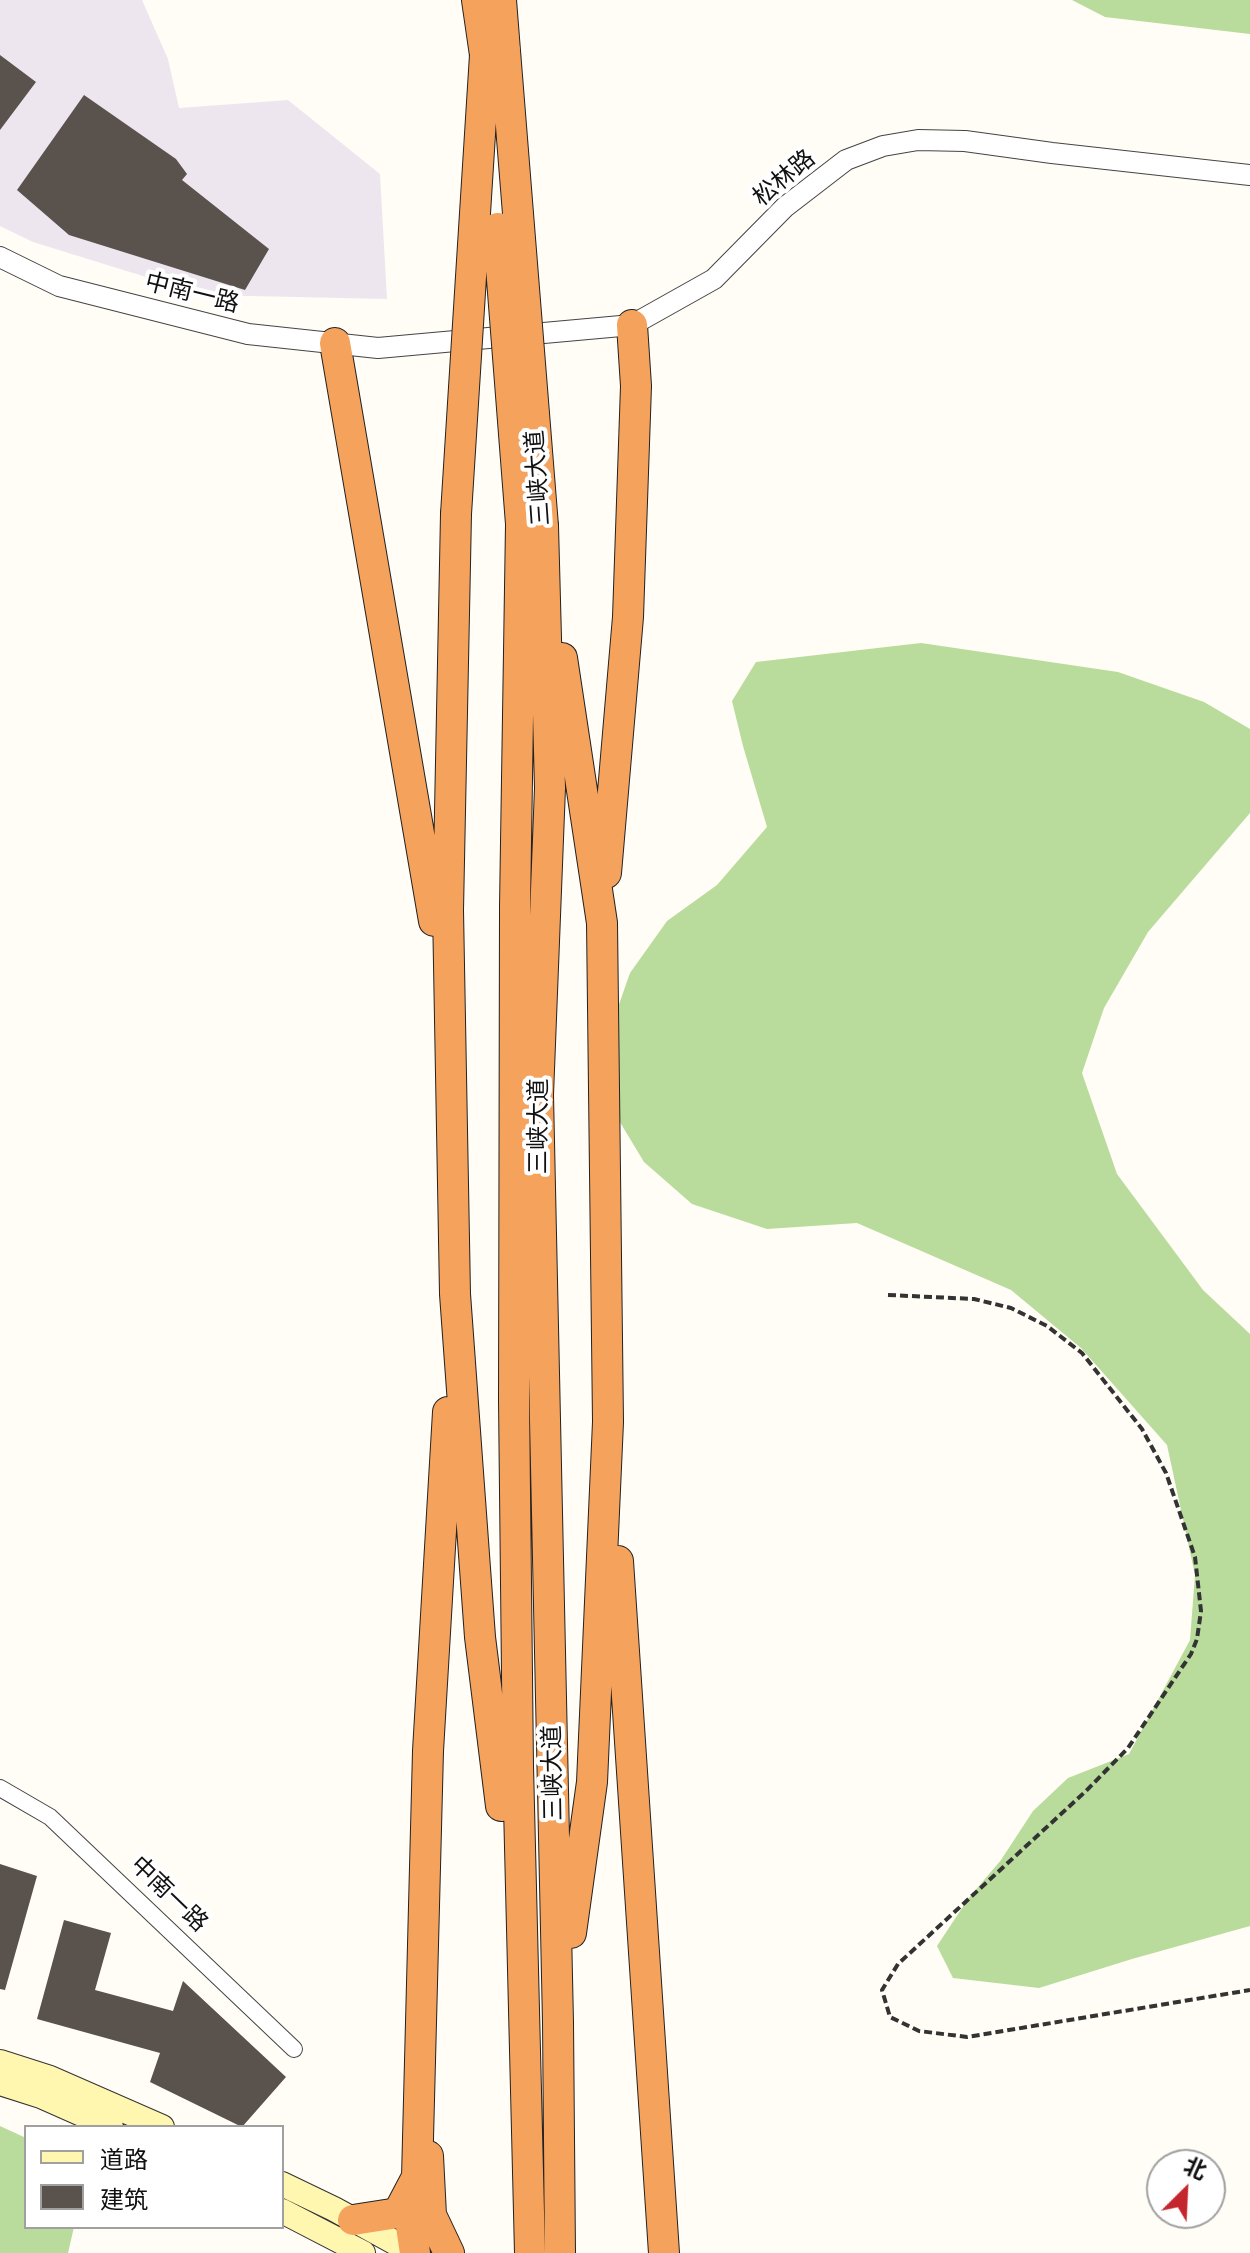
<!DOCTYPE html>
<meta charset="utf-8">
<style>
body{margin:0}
#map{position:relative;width:1250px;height:2253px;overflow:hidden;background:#fffdf5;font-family:"Crimson Pro","Noto Sans SC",serif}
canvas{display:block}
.legend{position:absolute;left:24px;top:2125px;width:260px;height:104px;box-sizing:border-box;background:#fff;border:2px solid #a0a0a0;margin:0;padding:10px 14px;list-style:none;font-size:24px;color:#111}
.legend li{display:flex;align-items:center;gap:16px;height:40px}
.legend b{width:40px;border:2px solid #a0a0a0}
.north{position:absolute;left:1146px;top:2149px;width:80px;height:80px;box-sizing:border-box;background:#fff;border:2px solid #a0a0a0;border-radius:50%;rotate:24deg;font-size:22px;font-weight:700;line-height:32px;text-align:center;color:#111}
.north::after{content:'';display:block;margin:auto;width:28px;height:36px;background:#c4262e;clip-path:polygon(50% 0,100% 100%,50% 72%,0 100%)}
</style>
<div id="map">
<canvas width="1250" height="2253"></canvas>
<ul class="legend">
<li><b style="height:10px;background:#fff6b0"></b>道路</li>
<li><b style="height:22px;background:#5a524d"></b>建筑</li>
</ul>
<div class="north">北</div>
</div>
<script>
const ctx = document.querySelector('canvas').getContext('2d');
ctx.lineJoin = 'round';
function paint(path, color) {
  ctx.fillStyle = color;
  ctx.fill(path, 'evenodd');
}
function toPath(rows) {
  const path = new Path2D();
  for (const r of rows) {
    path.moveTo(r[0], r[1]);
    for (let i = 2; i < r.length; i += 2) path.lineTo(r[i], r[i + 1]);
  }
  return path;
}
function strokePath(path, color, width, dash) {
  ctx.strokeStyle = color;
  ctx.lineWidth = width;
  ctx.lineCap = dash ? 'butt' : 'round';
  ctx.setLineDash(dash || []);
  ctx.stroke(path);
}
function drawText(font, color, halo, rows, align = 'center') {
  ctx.font = font + ' "Crimson Pro","Noto Sans SC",serif';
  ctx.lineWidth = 8;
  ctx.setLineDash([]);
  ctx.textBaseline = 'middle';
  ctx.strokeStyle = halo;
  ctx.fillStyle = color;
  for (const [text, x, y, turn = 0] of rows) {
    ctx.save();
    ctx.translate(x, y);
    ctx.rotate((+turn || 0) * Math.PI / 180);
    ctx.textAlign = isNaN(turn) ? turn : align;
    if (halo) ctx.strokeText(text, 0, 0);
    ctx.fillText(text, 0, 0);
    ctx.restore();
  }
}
const industrial = toPath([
 [0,0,142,0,168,59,179,108,288,100,380,174,387,299,204,295,33,242,0,226]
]);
const forest = toPath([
 [1072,0,1250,0,1250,34,1105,17],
 [921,643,1118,672,1204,702,1250,729,1250,813,1148,932,1104,1008,1082,1073,1117,1174,1203,1290,1250,1334,1250,1926,1132,1959,1039,1988,953,1978,937,1946,968,1899,1001,1860,1033,1811,1068,1778,1129,1754,1190,1640,1195,1575,1167,1445,1081,1348,1011,1290,857,1223,767,1229,692,1204,644,1162,612,1109,605,1044,630,973,667,921,717,885,767,827,743,746,732,701,756,662],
 [0,2126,26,2138,26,2227,74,2227,68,2253,0,2253]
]);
const building = toPath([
 [0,55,36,82,0,130],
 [84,95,176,159,187,174,182,180,269,249,245,290,69,235,17,190],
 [0,1864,37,1876,5,1990,0,1989],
 [64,1920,111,1933,95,1990,173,2011,183,1981,286,2077,242,2127,150,2082,160,2053,37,2019]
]);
const path = toPath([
 [888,1295,974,1299,1011,1308,1047,1326,1082,1353,1142,1429,1166,1473,1195,1557,1201,1611,1197,1639,1191,1654,1128,1748,1086,1791,898,1964,882,1990,890,2017,919,2031,967,2037,1250,1990]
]);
const minor = toPath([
 [0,1788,50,1817,294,2049]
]);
const tertiary = toPath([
 [0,257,59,286,248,334,378,348,632,325,714,279,785,207,846,160,883,146,918,140,965,141,1052,153,1250,175]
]);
const secondary = toPath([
 [0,2062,50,2078,162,2127],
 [0,2083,41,2096,111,2127],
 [282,2184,334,2209,414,2253],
 [282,2211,363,2253]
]);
const motorway = toPath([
 [477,0,485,55],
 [501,0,505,51],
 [335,343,434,921],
 [456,514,448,910,455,1294,480,1637,501,1806],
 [521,524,515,906,514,1400,518,1766,530,2253],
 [543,526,550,788,538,1095,558,2022,560,2253],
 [562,658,602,923,608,1422,592,1782,571,1933],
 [606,873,628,617,636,386,632,325],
 [618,1561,664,2253],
 [428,2156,431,2215,449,2253],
 [353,2220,398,2213,417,2177,428,1751,448,1412],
 [415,2253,411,2226,415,2191]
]);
const motorwayBridge = toPath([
 [505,51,543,526],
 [498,228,521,524],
 [456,514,485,55]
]);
const streetNames = [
 ["松林路",784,178,-40],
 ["中南一路",192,293,14],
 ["三峡大道",538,478,-94],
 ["三峡大道",539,1126,-90],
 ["三峡大道",553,1773,-91],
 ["中南一路",169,1894,44]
];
paint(industrial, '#eee6ef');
paint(forest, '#b9dc9c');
paint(building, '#5a524d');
strokePath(minor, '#444', 18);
strokePath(tertiary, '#444', 22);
strokePath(secondary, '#333', 26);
strokePath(motorway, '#222', 32);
strokePath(path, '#333', 4, [8, 4]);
strokePath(minor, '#fff', 16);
strokePath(tertiary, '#fff', 20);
strokePath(secondary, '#fff6b0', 24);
strokePath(motorway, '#f5a25d', 30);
strokePath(motorwayBridge, '#222', 32, []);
strokePath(motorwayBridge, '#f5a25d', 30);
drawText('24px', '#111', '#fff', streetNames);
</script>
